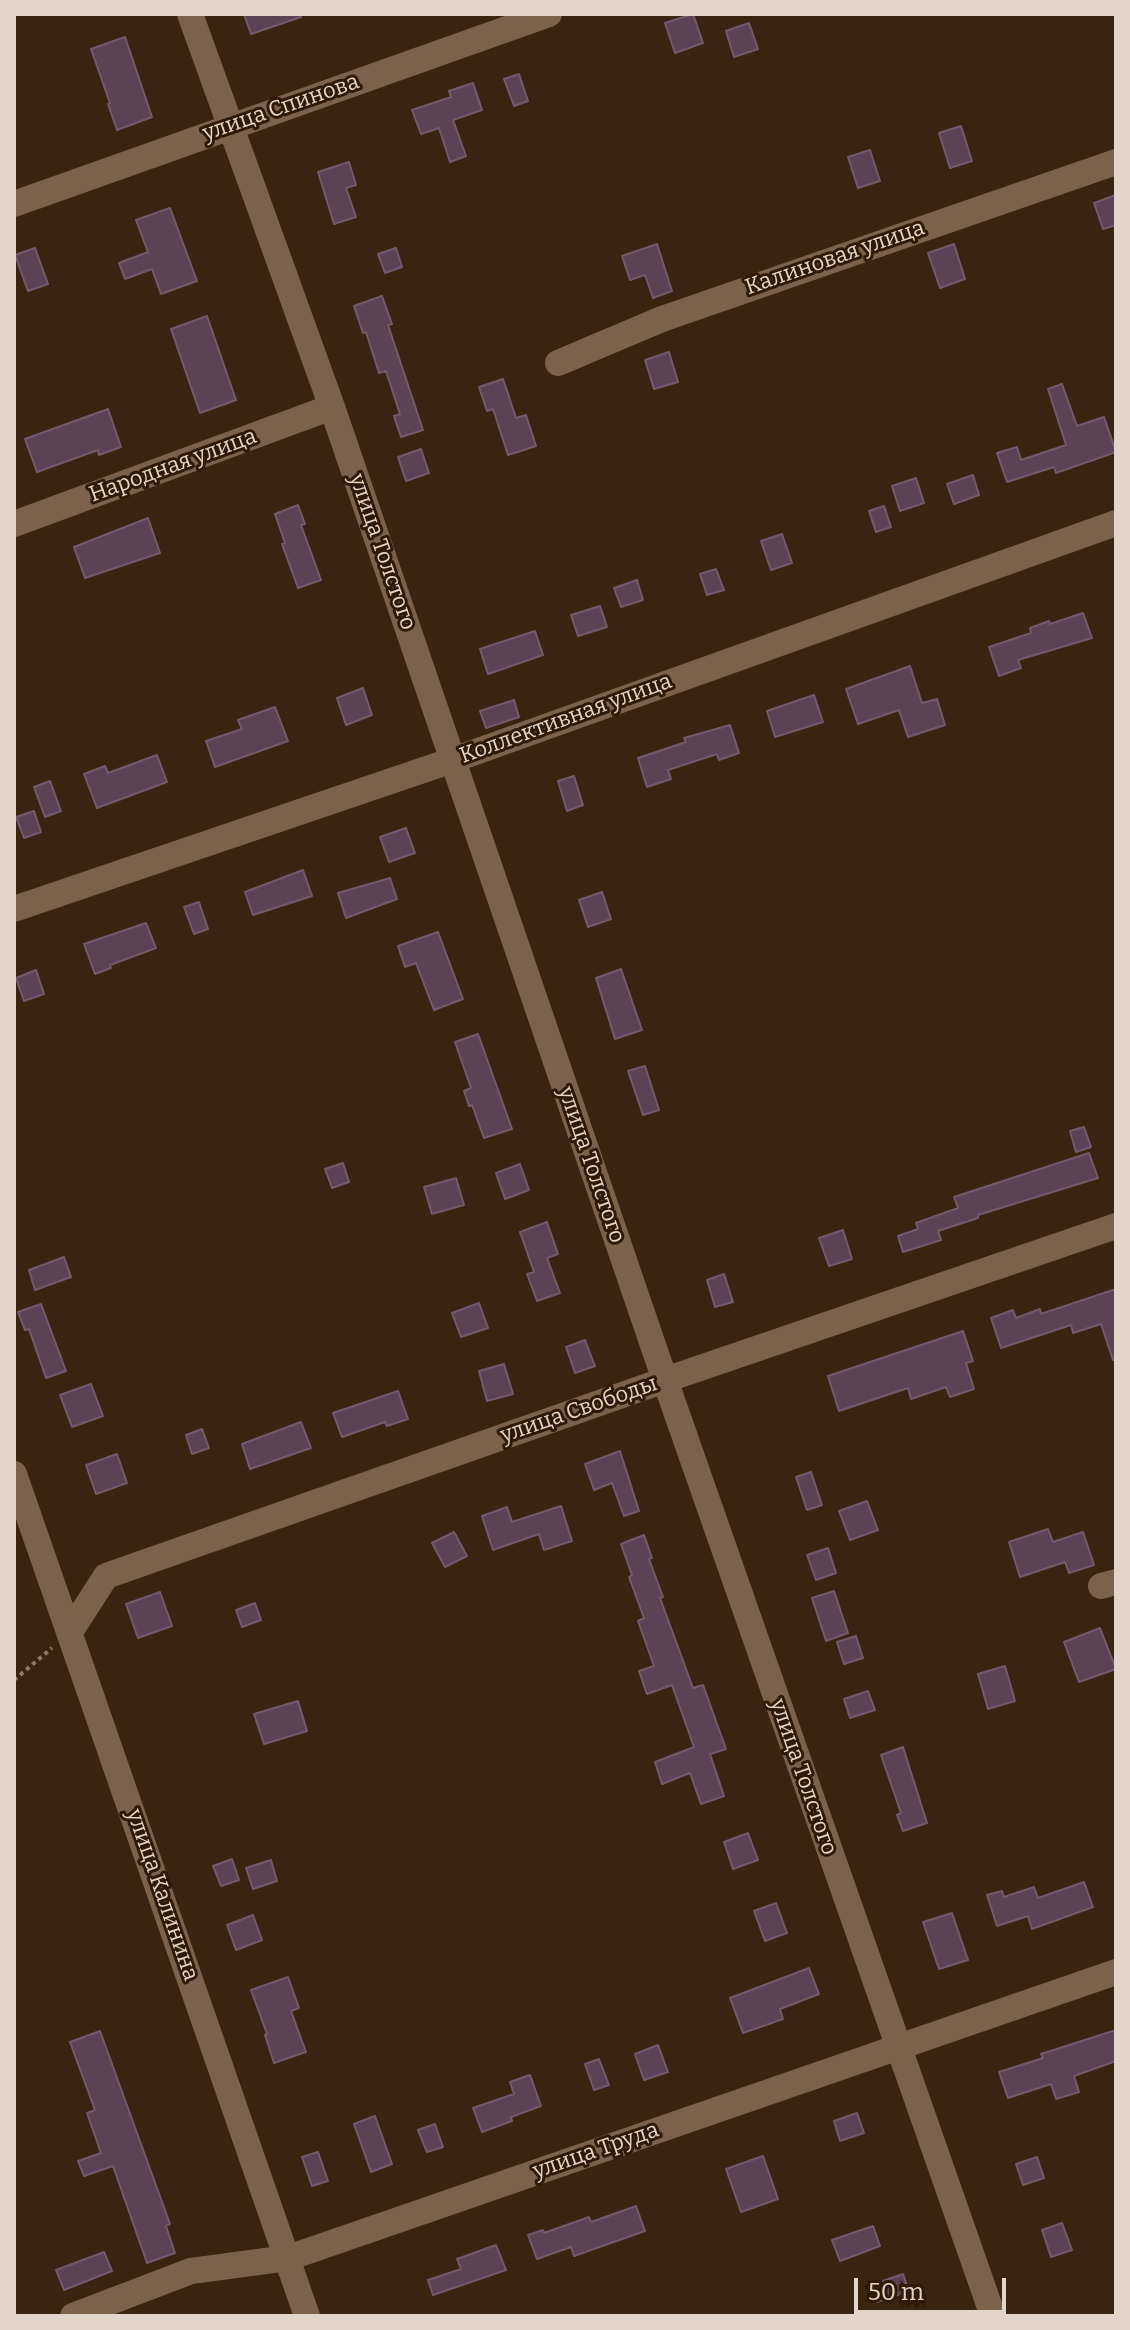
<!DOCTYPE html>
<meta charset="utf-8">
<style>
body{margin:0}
#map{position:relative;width:1130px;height:2330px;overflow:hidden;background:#392411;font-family:Bitter,serif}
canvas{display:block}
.frame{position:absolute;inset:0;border:16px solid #e3d5ca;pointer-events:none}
.scale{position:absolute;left:854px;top:2278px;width:152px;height:36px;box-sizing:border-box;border:4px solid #e3d5ca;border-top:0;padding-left:10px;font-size:24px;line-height:28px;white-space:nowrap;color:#e3d5ca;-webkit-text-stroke:6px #2f1a07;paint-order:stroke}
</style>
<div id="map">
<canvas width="1130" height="2330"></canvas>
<div class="frame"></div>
<div class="scale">50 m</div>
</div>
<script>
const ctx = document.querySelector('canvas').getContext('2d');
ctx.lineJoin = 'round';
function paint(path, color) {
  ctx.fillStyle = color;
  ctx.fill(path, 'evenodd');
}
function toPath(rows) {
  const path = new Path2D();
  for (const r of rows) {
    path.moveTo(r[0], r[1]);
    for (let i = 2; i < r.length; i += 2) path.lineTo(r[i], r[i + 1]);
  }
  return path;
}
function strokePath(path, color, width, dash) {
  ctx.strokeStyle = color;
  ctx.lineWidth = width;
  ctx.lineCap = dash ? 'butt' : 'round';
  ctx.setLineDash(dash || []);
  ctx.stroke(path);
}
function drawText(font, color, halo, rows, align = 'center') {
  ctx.font = font + ' Bitter,serif';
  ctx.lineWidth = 6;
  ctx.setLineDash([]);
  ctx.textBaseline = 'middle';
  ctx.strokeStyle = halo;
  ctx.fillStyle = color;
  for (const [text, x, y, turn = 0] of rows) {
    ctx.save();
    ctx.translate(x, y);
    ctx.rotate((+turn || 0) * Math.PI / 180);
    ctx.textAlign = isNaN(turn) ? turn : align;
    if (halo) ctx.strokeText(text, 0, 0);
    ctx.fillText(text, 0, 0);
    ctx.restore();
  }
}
const building = toPath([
 [244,14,301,14,301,17,251,34,244,14],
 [693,14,703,43,675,53,665,23,693,14],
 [749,23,758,49,734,57,726,31,749,23],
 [125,37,152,117,117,130,108,104,110,103,91,49,125,37],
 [519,74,528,101,514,106,504,79,519,74],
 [473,83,482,110,453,120,466,156,450,162,439,128,421,134,412,110,451,97,449,91,473,83],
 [961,126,972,161,950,168,939,133,961,126],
 [870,150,880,181,858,188,848,157,870,150],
 [349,162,356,185,346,188,356,217,334,224,318,172,349,162],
 [1116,195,1116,225,1103,229,1094,203,1116,195],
 [170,208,197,281,161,294,152,269,125,279,119,263,148,252,136,220,170,208],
 [657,244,672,291,653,298,645,275,630,280,622,256,657,244],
 [954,244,965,279,940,288,928,253,954,244],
 [35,248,48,284,28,291,15,255,35,248],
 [396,248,402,267,385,273,378,254,396,248],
 [382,296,392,324,388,325,423,430,401,437,394,416,400,414,386,371,379,373,366,332,363,333,354,306,382,296],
 [207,316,236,400,200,413,171,329,207,316],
 [669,352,678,382,654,389,645,360,669,352],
 [503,379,516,418,526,415,536,446,508,455,493,409,487,411,479,387,503,379],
 [1062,384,1077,426,1104,417,1116,452,1056,473,1054,467,1007,482,997,453,1017,447,1021,460,1066,445,1048,389,1062,384],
 [108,409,121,447,99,455,98,450,37,472,25,439,108,409],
 [421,449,429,473,406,481,398,457,421,449],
 [973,475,979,495,954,504,947,484,973,475],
 [916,478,924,503,900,511,892,486,916,478],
 [298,505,305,524,301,525,321,580,298,588,282,544,285,543,275,514,298,505],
 [884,506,891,527,876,532,869,511,884,506],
 [148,518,160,553,85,578,74,547,148,518],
 [782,534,792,563,771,570,761,541,782,534],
 [716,569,724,590,707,595,700,574,716,569],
 [637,580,643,600,621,607,614,588,637,580],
 [600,606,607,627,578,636,571,615,600,606],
 [1083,613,1092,638,1018,660,1021,668,999,676,989,647,1031,633,1030,628,1049,621,1050,624,1083,613],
 [535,631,543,655,488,674,480,649,535,631],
 [910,666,922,703,937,699,945,725,908,737,899,710,858,724,846,689,910,666],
 [363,688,372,715,346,725,337,698,363,688],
 [814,695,823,722,775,737,767,711,814,695],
 [514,700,519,717,486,728,480,711,514,700],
 [275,707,288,741,215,767,206,741,242,729,238,720,275,707],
 [730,725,739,753,719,760,717,754,668,770,671,779,647,787,638,758,686,742,684,738,730,725],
 [157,755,167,782,97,808,84,774,105,766,108,773,157,755],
 [574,776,583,805,567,811,558,781,574,776],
 [50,781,61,811,45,817,34,787,50,781],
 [34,811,41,832,24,838,16,817,34,811],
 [406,828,415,853,389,862,380,837,406,828],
 [303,870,312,896,253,915,245,892,303,870],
 [390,878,397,899,346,918,338,893,390,878],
 [602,892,611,919,588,927,579,900,602,892],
 [199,902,208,929,194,934,184,907,199,902],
 [146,923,156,948,110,965,111,968,95,974,84,944,146,923],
 [438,932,463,999,434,1010,416,963,405,967,398,946,438,932],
 [621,969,642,1030,615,1039,596,978,621,969],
 [36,970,44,994,24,1001,16,978,36,970],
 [478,1034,512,1129,484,1138,472,1105,469,1106,464,1091,471,1088,455,1042,478,1034],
 [645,1066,659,1110,643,1115,628,1071,645,1066],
 [1084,1127,1091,1147,1076,1152,1070,1131,1084,1127],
 [1089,1153,1098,1178,978,1215,978,1218,938,1231,941,1240,903,1252,898,1236,918,1229,916,1223,958,1208,954,1197,1089,1153],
 [343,1163,349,1182,332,1188,325,1169,343,1163],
 [520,1164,529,1190,505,1199,496,1173,520,1164],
 [456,1178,464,1205,432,1214,424,1187,456,1178],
 [547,1222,558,1254,547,1258,560,1293,537,1301,527,1274,534,1272,520,1232,547,1222],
 [843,1230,852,1259,829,1266,819,1238,843,1230],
 [64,1257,71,1277,35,1290,29,1270,64,1257],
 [724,1274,733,1302,715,1307,707,1280,724,1274],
 [1116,1289,1116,1360,1113,1360,1101,1324,1073,1333,1071,1325,1001,1348,991,1318,1013,1310,1016,1318,1040,1309,1041,1314,1116,1289],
 [479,1303,488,1328,461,1337,452,1313,479,1303],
 [41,1304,66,1371,46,1378,29,1329,25,1330,18,1312,41,1304],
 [963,1331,973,1361,966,1363,974,1389,950,1397,946,1387,911,1399,908,1388,839,1411,828,1376,963,1331],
 [585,1340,595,1366,575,1373,566,1347,585,1340],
 [504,1364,513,1394,487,1401,479,1371,504,1364],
 [91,1384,103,1416,72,1427,60,1395,91,1384],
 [398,1391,408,1419,387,1426,385,1422,342,1437,333,1413,398,1391],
 [301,1422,311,1448,250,1469,242,1444,301,1422],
 [202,1429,209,1448,192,1454,186,1435,202,1429],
 [620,1451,639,1511,624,1516,612,1483,594,1490,585,1464,620,1451],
 [117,1454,127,1483,96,1494,86,1465,117,1454],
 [811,1472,822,1505,807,1510,796,1477,811,1472],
 [867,1501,878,1530,850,1540,839,1511,867,1501],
 [561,1506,572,1541,544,1550,539,1534,493,1550,482,1516,507,1507,512,1522,561,1506],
 [1048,1529,1053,1542,1083,1532,1094,1565,1069,1573,1065,1562,1020,1577,1009,1542,1048,1529],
 [454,1532,467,1556,445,1567,432,1543,454,1532],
 [644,1535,652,1558,649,1559,663,1597,660,1598,693,1688,703,1685,726,1749,710,1754,724,1796,701,1804,690,1773,662,1784,655,1762,694,1747,672,1685,647,1694,639,1671,654,1666,638,1621,644,1618,629,1577,632,1575,621,1544,644,1535],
 [828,1548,836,1573,816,1580,807,1555,828,1548],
 [834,1591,848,1633,826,1641,812,1598,834,1591],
 [160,1592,172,1626,138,1638,126,1604,160,1592],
 [255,1603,261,1620,242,1627,236,1610,255,1603],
 [1100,1628,1116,1669,1079,1682,1064,1642,1100,1628],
 [856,1636,863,1658,844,1664,837,1642,856,1636],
 [1005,1666,1015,1701,988,1709,978,1674,1005,1666],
 [868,1691,875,1710,850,1718,844,1699,868,1691],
 [298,1701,307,1731,264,1744,254,1714,298,1701],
 [903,1747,927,1823,903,1831,897,1815,901,1813,881,1755,903,1747],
 [748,1833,758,1860,733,1869,724,1842,748,1833],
 [232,1859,239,1880,221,1886,213,1866,232,1859],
 [271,1860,277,1881,253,1889,246,1868,271,1860],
 [1084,1882,1093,1907,1032,1929,1028,1916,997,1926,987,1895,1002,1891,1004,1897,1034,1887,1038,1898,1084,1882],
 [776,1903,787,1933,765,1941,754,1911,776,1903],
 [952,1913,968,1960,939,1969,923,1922,952,1913],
 [253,1915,262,1940,236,1950,227,1925,253,1915],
 [809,1968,819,1994,780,2009,783,2019,743,2033,730,1998,809,1968],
 [288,1977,299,2008,291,2011,306,2052,274,2063,265,2035,267,2034,251,1990,288,1977],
 [1116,2030,1116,2061,1074,2076,1079,2092,1056,2099,1051,2084,1008,2098,999,2072,1043,2058,1041,2054,1116,2030],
 [100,2031,170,2224,166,2226,175,2253,147,2263,113,2166,84,2176,78,2161,101,2153,87,2113,95,2110,70,2042,100,2031],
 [658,2045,668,2072,644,2080,635,2054,658,2045],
 [599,2059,609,2085,594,2090,585,2064,599,2059],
 [530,2075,541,2106,511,2117,512,2121,482,2132,473,2108,514,2094,510,2082,530,2075],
 [857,2113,864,2133,840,2141,834,2121,857,2113],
 [375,2116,392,2164,371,2172,354,2124,375,2116],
 [435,2124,443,2147,427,2152,418,2130,435,2124],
 [318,2152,328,2181,312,2186,302,2157,318,2152],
 [763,2156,778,2199,741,2212,726,2169,763,2156],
 [1037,2157,1044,2178,1023,2185,1016,2164,1037,2157],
 [636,2206,645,2231,574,2256,571,2247,537,2259,528,2235,543,2230,544,2233,589,2217,591,2222,636,2206],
 [1062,2223,1072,2250,1051,2257,1042,2230,1062,2223],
 [873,2226,880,2246,840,2261,832,2240,873,2226],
 [496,2245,506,2270,433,2295,428,2280,461,2269,457,2259,496,2245],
 [104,2252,112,2271,64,2290,56,2270,104,2252],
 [903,2274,909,2291,877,2302,871,2285,903,2274]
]);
const path = toPath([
 [14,1680,52,1648]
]);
const minor = toPath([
 [190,14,332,407,665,1380,993,2316],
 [14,204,549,14],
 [558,363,662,319,1116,162],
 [14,524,332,407],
 [14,909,453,760,1116,523],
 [14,1474,307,2316],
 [1101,1586,1116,1582],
 [70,1632,106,1576,665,1380,1116,1226],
 [73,2316,191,2271,288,2258,1116,1972]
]);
const streetNames = [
 ["улица Спинова",281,108,-19],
 ["Калиновая улица",835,258,-19],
 ["Народная улица",173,466,-20],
 ["улица Толстого",382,552,71],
 ["Коллективная улица",566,719,-20],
 ["улица Толстого",591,1165,71],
 ["улица Свободы",579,1410,-19],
 ["улица Толстого",803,1777,71],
 ["улица Калинина",162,1895,71],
 ["улица Труда",596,2151,-19]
];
paint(building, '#5b4254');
strokePath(building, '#745a6d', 2);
strokePath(path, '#8c7a6b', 4, [4, 4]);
strokePath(minor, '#7a624d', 26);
drawText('22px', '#e3d5ca', '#2f1a07', streetNames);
</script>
